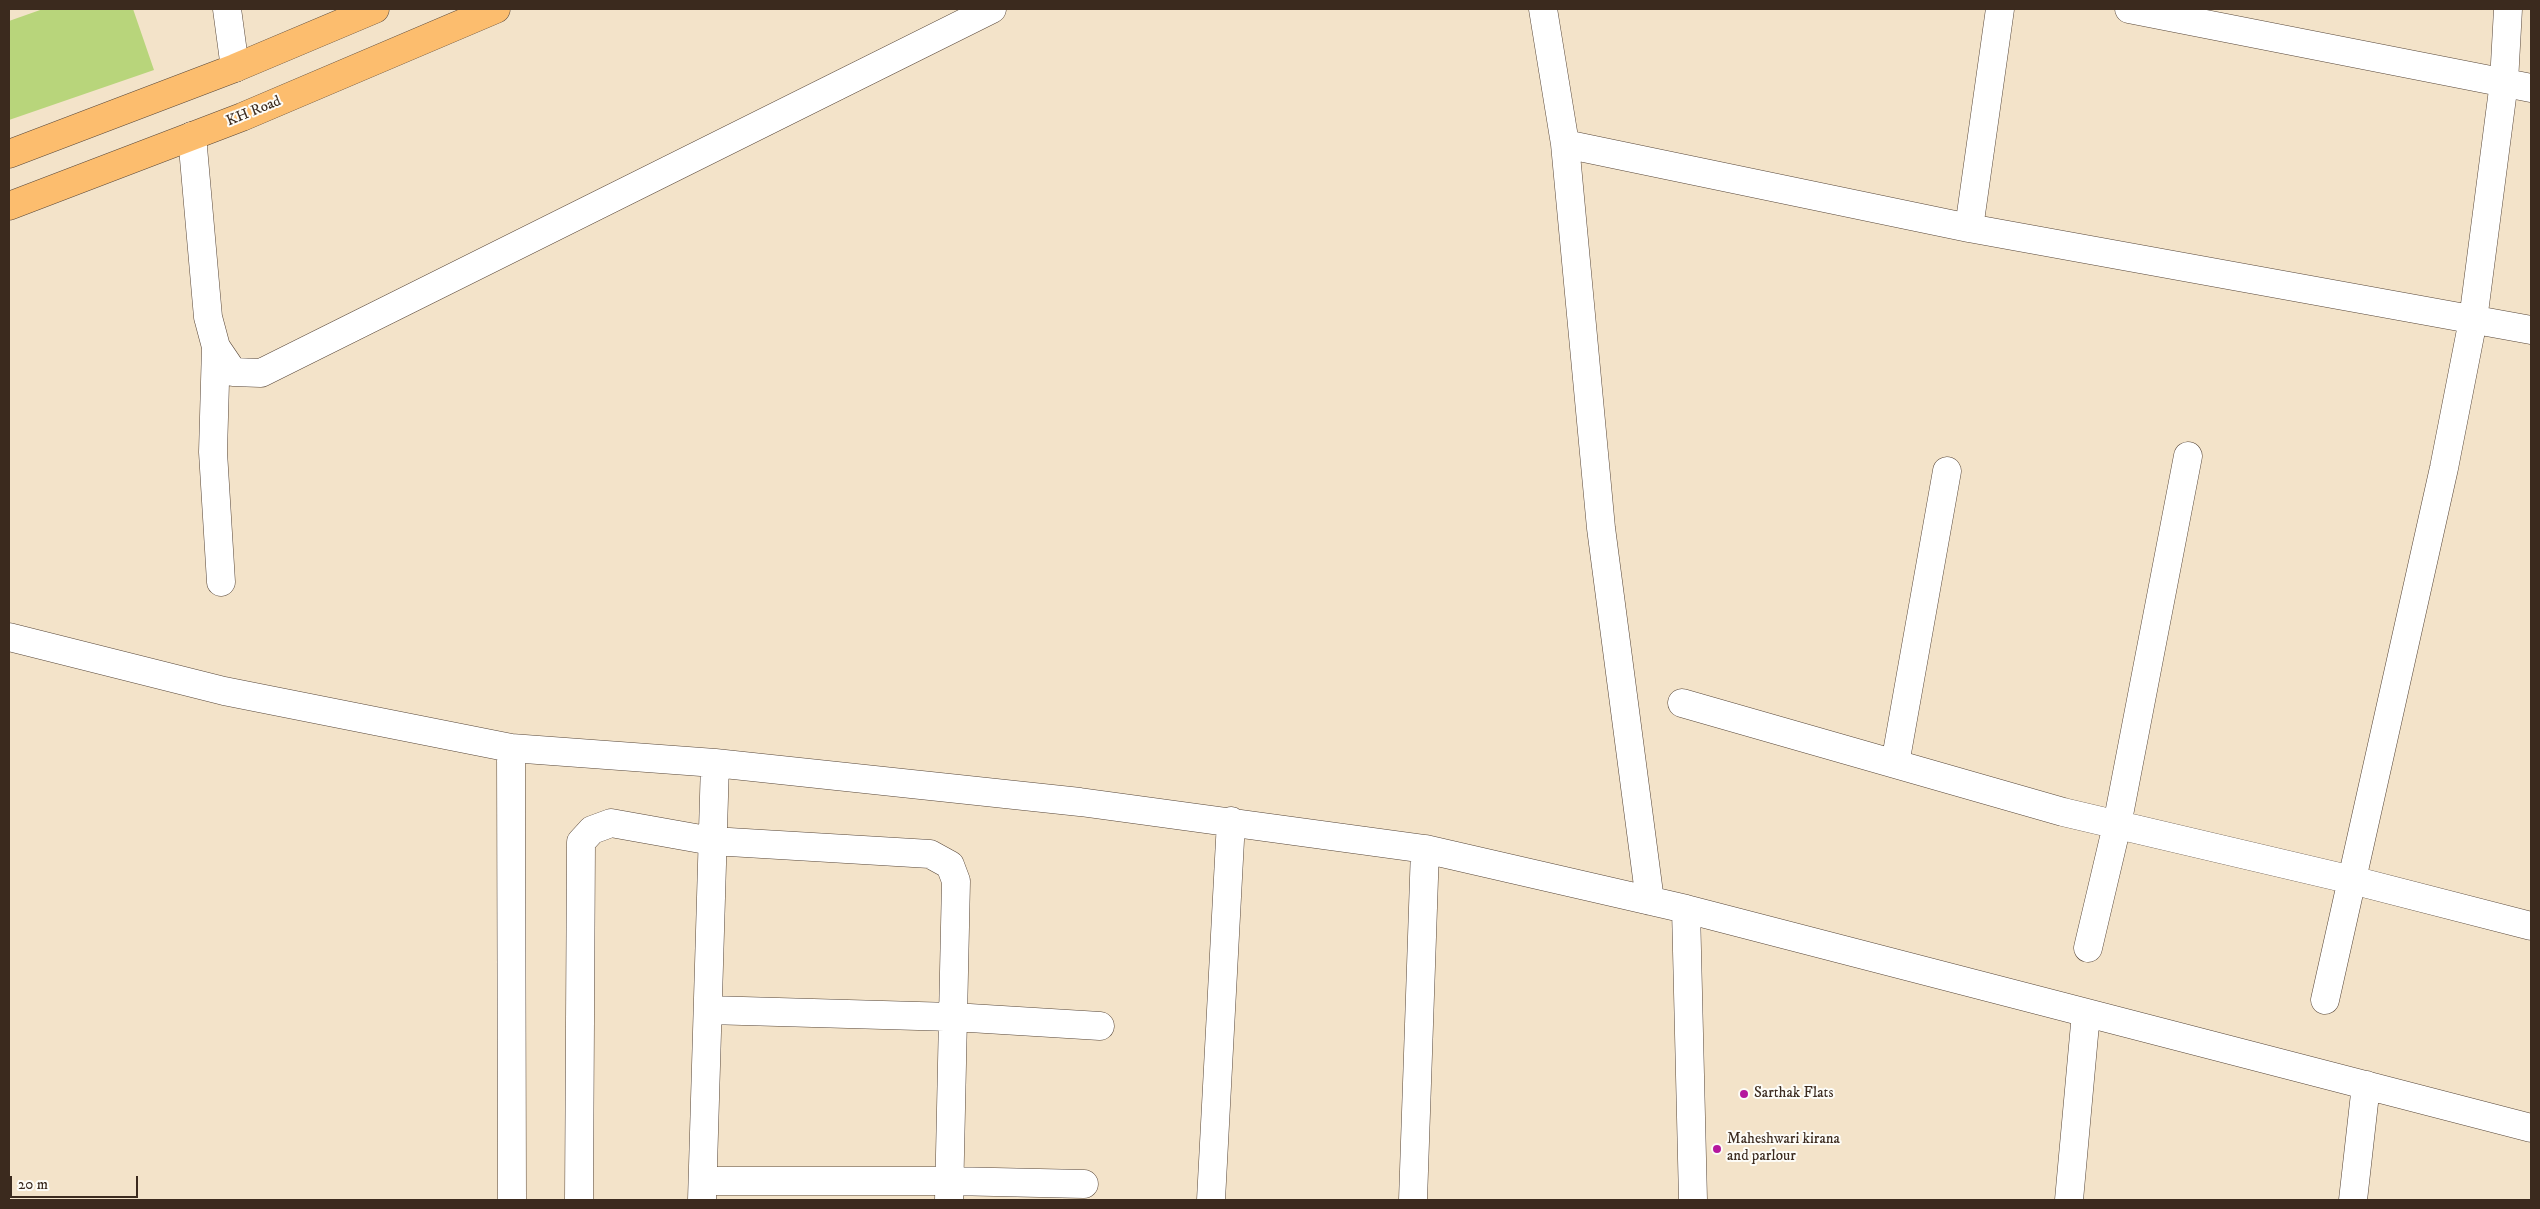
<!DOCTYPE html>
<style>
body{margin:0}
#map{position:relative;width:2540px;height:1209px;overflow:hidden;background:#f3e3c9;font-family:"IM FELL DW Pica",serif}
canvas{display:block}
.frame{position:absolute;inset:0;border:10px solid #3b2a1e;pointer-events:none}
.scale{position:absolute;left:10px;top:1176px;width:128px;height:22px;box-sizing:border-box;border:2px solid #3b2a1e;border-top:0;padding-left:6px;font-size:15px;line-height:18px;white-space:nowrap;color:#3b2a1e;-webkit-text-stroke:4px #fdfcf7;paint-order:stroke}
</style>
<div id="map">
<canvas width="2540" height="1209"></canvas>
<div class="frame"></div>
<div class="scale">20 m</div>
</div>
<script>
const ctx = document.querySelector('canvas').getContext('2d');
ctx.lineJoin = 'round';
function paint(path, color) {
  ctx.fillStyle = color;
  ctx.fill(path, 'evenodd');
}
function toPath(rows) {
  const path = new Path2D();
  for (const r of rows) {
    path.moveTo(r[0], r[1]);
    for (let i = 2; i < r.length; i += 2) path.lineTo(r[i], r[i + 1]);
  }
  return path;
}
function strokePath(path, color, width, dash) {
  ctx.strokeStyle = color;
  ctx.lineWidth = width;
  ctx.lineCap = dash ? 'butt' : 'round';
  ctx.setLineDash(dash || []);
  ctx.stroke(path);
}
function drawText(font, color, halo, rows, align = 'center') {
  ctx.font = font + ' "IM FELL DW Pica",serif';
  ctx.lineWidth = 4;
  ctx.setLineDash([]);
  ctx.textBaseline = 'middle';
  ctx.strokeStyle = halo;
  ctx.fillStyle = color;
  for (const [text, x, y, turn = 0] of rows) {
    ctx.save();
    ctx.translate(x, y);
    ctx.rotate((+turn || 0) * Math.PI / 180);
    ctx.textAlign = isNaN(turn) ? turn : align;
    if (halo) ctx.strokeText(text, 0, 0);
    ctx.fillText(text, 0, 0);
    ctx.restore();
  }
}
const green = toPath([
 [43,9,133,9,154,70,9,120,9,21]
]);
const minor = toPath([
 [227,9,235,68],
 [1543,9,1565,144,1601,528,1650,901],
 [2129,9,2531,88],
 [192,136,208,317,216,347,233,372,261,373,992,9],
 [1565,144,1969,228,2000,9],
 [1969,228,2531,330],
 [216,347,213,452,221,582],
 [9,637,224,691,511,748,715,763,1080,802,1425,849,1686,909,2531,1128],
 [1682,703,2063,812,2352,880,2531,926],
 [511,748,512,1200],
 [1895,764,1947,471],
 [1686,909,1693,1200],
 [2088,948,2117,825,2188,456],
 [2325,1000,2444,468,2473,320,2504,82,2508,9],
 [708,1010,953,1017,1100,1026],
 [703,1181,950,1181,1084,1184],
 [579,1200,581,842,592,830,611,823,712,841,930,854,950,865,956,881,949,1200],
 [702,1200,715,763],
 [1211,1200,1231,821],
 [1413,1200,1425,849],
 [2069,1200,2086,1013],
 [2353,1200,2366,1085]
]);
const major = toPath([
 [9,154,235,68,375,9],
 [9,206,242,117,496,9]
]);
const markers = [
 [1744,1094,5,"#b5179e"],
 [1717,1149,5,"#b5179e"]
];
const streetNames = [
 ["KH Road",254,112,-22]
];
const poiNames = [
 ["Sarthak Flats",1754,1094],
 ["Maheshwari kirana",1727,1140],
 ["and parlour",1727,1157]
];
paint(green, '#b8d57b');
strokePath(minor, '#574638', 29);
strokePath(major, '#574638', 29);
strokePath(minor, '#fff', 28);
strokePath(major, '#fcbd6e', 28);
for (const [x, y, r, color] of markers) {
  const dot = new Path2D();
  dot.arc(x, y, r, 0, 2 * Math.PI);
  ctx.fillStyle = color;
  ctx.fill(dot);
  strokePath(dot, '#fdfcf7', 2);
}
drawText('15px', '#3b2a1e', '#fdfcf7', streetNames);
drawText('15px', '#3b2a1e', '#fdfcf7', poiNames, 'left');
</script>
